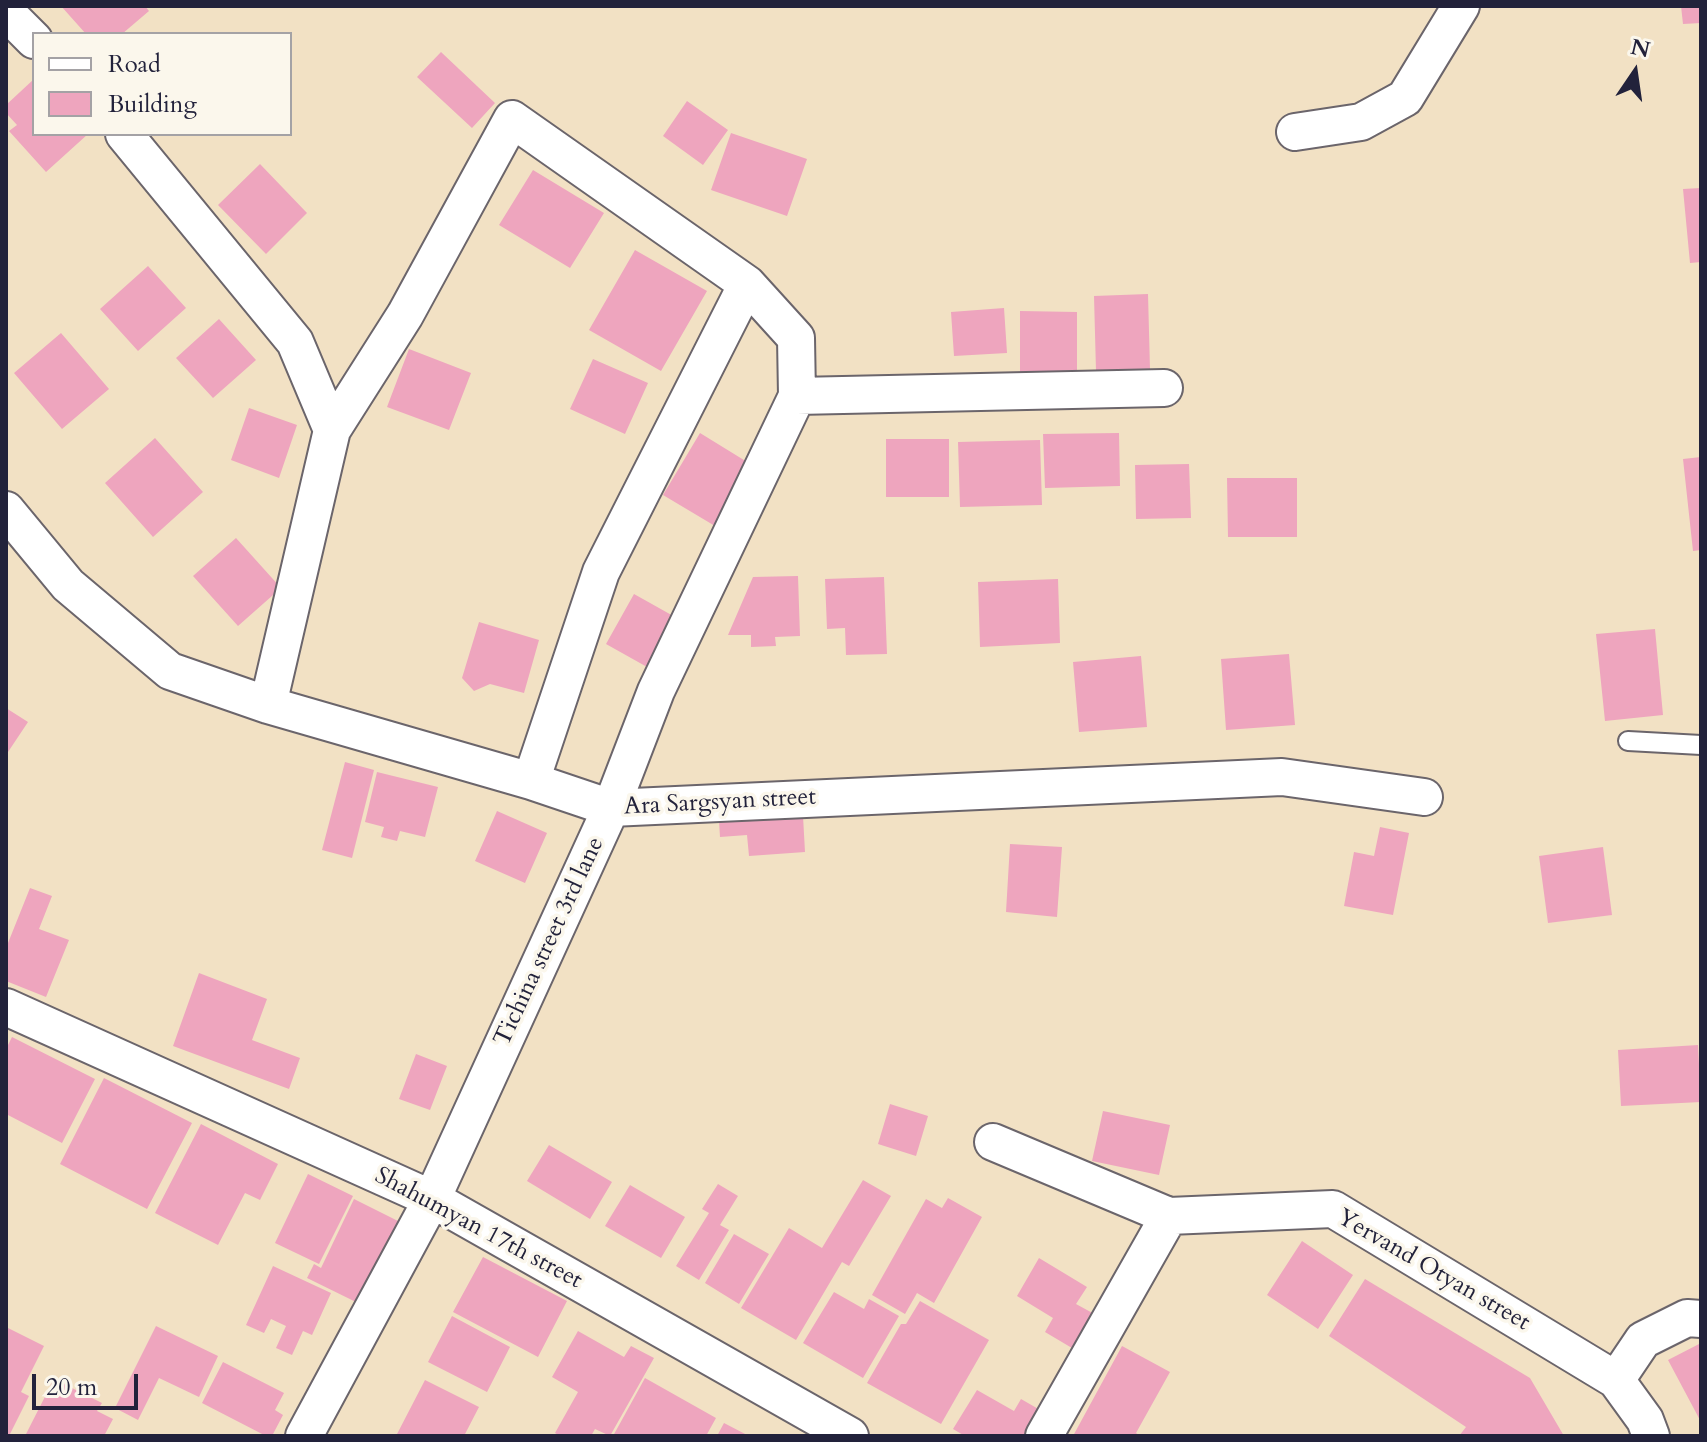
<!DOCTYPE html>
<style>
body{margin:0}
#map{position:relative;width:1707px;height:1442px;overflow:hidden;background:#f2e1c4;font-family:Cardo,serif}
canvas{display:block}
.frame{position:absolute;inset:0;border:8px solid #22223b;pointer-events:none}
.legend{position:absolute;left:32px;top:32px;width:260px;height:104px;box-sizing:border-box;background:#fbf7ec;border:2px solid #a4a2a5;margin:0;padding:10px 14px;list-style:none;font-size:24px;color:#22223b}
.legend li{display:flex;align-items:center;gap:16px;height:40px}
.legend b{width:40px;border:2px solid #a4a2a5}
.north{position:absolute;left:1595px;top:32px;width:80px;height:80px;-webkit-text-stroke:6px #fbf7ec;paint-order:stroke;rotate:13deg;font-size:22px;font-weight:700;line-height:32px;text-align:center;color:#22223b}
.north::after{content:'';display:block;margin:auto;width:28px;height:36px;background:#22223b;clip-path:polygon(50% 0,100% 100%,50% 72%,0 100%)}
.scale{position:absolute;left:32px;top:1374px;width:106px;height:36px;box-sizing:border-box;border:4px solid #22223b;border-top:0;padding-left:10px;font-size:24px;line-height:28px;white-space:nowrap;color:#22223b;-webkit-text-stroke:6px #fbf7ec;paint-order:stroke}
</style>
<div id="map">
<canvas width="1707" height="1442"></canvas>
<div class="frame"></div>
<ul class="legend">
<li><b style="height:10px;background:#fff"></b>Road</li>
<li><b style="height:22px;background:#eea5be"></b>Building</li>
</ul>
<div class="north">N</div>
<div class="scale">20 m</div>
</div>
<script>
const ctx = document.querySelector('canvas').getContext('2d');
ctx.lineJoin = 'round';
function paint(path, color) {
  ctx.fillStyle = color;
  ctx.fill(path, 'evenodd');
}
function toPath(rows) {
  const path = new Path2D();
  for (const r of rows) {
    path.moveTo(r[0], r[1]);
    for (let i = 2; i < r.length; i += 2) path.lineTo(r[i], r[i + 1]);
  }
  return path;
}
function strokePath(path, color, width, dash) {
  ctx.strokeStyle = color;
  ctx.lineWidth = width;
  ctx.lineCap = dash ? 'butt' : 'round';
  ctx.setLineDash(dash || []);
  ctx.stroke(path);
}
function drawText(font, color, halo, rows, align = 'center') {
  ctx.font = font + ' Cardo,serif';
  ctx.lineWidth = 7;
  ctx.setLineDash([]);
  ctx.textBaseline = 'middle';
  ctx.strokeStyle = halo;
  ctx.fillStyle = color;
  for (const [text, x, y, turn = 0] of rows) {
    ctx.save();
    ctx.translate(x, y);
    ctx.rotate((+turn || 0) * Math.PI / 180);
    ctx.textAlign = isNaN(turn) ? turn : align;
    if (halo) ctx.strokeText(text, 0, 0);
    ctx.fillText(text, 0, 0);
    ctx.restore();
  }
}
const building = toPath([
 [61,6,145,6,149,11,122,34,86,34],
 [1681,6,1701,6,1701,23,1683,24],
 [441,52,495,103,472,128,417,77],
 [34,79,34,134,88,134,46,172,9,131,17,125,6,113,6,105],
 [687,101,728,130,703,165,663,136],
 [731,133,807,159,787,216,711,190],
 [260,164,307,213,266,254,218,205],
 [533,170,604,213,570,268,499,225],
 [1701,188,1701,262,1690,263,1683,189],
 [635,250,707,291,661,371,589,330],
 [148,266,186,308,138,351,100,309],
 [1148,294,1150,369,1096,371,1094,296],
 [1004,308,1007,353,954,356,951,312],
 [1020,311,1077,312,1077,376,1020,375],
 [219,319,256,360,213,398,176,358],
 [61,333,109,389,62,429,14,373],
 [409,349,471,373,449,430,387,407],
 [593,359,648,383,625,434,570,409],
 [249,408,297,425,279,478,231,460],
 [700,433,752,465,715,526,663,495],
 [1119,433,1120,486,1045,488,1043,434],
 [155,438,203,492,153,537,105,483],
 [886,439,949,439,949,497,886,497],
 [1040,440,1042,505,960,507,958,442],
 [1701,457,1701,550,1693,551,1683,459],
 [1189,464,1191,518,1136,519,1135,465],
 [1227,478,1297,478,1297,537,1228,537],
 [236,538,281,588,238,626,193,576],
 [798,576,800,636,775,637,776,646,751,647,751,635,728,635,753,577],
 [884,577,887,654,846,655,845,628,827,629,825,579],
 [1058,579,1060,643,980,647,978,582],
 [634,594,684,622,656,672,606,644],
 [479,622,539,640,524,693,490,684,474,691,462,678],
 [1655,629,1663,715,1605,721,1596,634],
 [1289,654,1295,725,1226,730,1221,659],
 [1141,656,1147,727,1079,732,1073,662],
 [6,708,28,722,6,755],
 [345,762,374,770,352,858,322,850],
 [377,772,438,787,425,837,400,831,397,841,381,837,384,827,365,822],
 [497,811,547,833,525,883,475,861],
 [803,816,805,852,749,856,747,835,720,837,719,821],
 [1380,827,1409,833,1393,915,1344,906,1354,852,1374,856],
 [1010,844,1062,847,1057,917,1006,912],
 [1603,847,1612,915,1548,923,1539,856],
 [30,888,52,896,39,929,69,940,46,997,6,981,6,948],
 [199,973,267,999,252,1040,300,1058,289,1089,173,1046],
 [12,1037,95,1079,62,1143,6,1114,6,1049],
 [1698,1045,1701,1102,1621,1106,1618,1050],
 [416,1054,447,1066,430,1110,399,1099],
 [104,1078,192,1123,147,1209,60,1164],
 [890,1104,928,1116,916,1156,878,1144],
 [1103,1111,1170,1125,1159,1175,1092,1161],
 [201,1124,278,1164,260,1200,245,1193,218,1245,155,1213],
 [549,1145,612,1182,590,1219,527,1181],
 [308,1174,353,1196,319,1264,275,1243],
 [863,1180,891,1196,849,1266,842,1262,796,1340,741,1308,789,1228,822,1248],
 [718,1184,738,1196,720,1225,729,1230,699,1280,676,1266,709,1213,702,1209],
 [630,1185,685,1217,661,1258,605,1226],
 [948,1198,982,1217,934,1303,917,1293,905,1314,872,1295,926,1199,942,1208],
 [354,1199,400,1222,360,1304,307,1278,314,1264,321,1268],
 [734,1234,769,1254,739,1304,705,1283],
 [1302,1241,1353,1275,1318,1329,1267,1295],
 [483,1257,567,1301,538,1357,453,1312],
 [1039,1258,1087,1287,1076,1304,1098,1316,1077,1351,1045,1332,1053,1318,1017,1296],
 [273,1266,331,1293,312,1335,303,1331,292,1355,276,1348,286,1326,271,1319,264,1333,246,1325],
 [1365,1279,1530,1378,1564,1436,1459,1436,1466,1427,1329,1336],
 [834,1292,864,1309,869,1299,899,1316,863,1378,803,1343],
 [920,1301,989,1340,941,1424,867,1383,901,1324,906,1324],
 [452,1316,510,1347,487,1392,428,1362],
 [156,1326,218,1356,199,1397,159,1378,138,1420,115,1408],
 [6,1327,44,1346,21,1392,29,1396,9,1436,6,1436],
 [578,1331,624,1357,631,1346,654,1358,610,1436,595,1429,591,1436,560,1436,555,1433,578,1392,552,1377],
 [1701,1343,1701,1422,1668,1360],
 [1122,1346,1170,1372,1136,1433,1140,1436,1073,1436],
 [223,1362,284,1393,275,1410,283,1415,272,1436,266,1436,202,1403],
 [645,1378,716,1418,706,1436,613,1436],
 [54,1379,102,1403,97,1411,113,1419,104,1436,25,1436],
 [425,1380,479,1407,464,1436,396,1436],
 [977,1390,1014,1411,1021,1399,1054,1418,1043,1436,965,1436,953,1429],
 [724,1423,749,1436,717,1436]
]);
const service = toPath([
 [1628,741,1701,745]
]);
const minor = toPath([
 [6,12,34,40],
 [1295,132,1361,122,1405,98,1461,6],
 [124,134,295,342,332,430],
 [797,396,1164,388],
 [6,510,68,585,170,671,268,705,531,781,611,808,1282,777,1424,797],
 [268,705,332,430,405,315,512,119,747,284,796,338,797,396,656,691,611,808,432,1199,304,1436],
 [531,781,601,572,747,284],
 [6,1007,432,1199,850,1436],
 [993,1142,1169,1216,1333,1209,1616,1380,1645,1420,1651,1436],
 [1616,1380,1643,1340,1687,1318,1701,1319],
 [1044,1436,1169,1216]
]);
const streetNames = [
 ["Ara Sargsyan street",720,803,-3],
 ["Tichina street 3rd lane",550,942,-65],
 ["Shahumyan 17th street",478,1229,28],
 ["Yervand Otyan street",1433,1271,30]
];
paint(building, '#eea5be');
strokePath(service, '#6b656b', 22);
strokePath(minor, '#6b656b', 40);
strokePath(service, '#fff', 18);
strokePath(minor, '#fff', 36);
drawText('24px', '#22223b', '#fbf7ec', streetNames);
</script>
